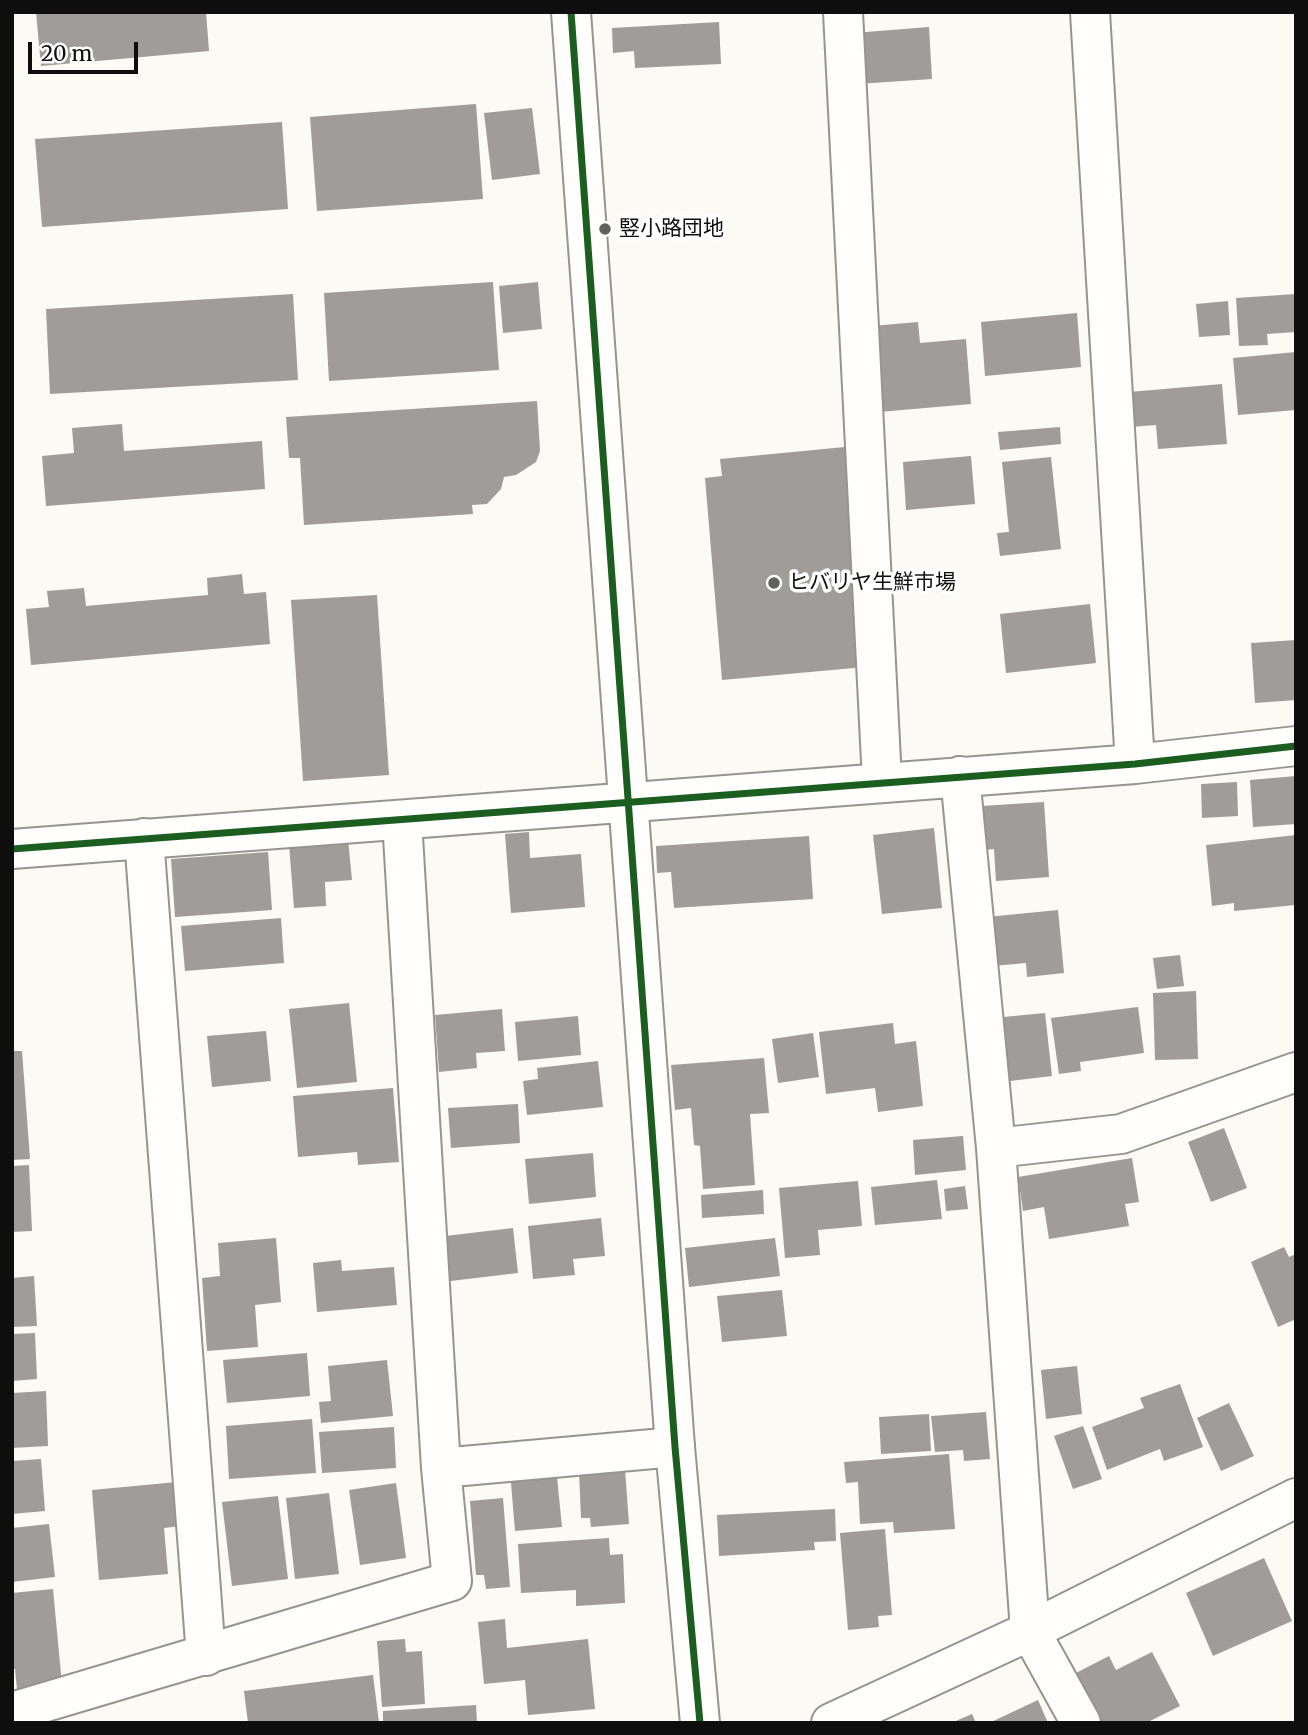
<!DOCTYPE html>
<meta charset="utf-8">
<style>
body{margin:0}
#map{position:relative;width:1308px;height:1735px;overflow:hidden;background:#fcfaf4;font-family:Merriweather,serif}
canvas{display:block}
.frame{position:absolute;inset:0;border:14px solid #0e0e0e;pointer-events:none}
.scale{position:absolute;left:28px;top:42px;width:110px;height:32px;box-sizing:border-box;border:4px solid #0e0e0e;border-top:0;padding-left:9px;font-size:21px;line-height:24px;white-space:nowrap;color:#0e0e0e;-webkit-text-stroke:5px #fff;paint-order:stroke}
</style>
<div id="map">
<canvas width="1308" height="1735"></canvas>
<div class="frame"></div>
<div class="scale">20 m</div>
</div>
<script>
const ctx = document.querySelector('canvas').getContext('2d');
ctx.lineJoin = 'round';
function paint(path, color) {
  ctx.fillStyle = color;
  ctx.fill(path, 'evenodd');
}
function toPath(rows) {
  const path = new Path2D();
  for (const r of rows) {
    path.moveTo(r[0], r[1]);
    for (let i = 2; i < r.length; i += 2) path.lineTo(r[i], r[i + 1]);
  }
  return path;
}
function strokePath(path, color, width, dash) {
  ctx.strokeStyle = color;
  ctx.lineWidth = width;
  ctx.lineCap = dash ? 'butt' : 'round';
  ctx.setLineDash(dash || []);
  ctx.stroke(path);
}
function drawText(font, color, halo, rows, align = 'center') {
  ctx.font = font + ' Merriweather,"Noto Sans JP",serif';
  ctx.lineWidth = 7;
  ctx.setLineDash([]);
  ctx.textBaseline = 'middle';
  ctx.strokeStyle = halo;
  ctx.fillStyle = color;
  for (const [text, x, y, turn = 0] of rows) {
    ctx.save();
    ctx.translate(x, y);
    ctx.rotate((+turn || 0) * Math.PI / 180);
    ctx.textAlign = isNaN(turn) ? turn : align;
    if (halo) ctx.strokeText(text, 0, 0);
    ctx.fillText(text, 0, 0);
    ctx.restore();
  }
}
const building = toPath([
 [36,12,206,12,209,51,41,66],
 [719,22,721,64,635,68,634,51,613,53,612,28],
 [929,27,932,79,857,84,854,33],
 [476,104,483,199,317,211,310,117],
 [532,108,540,174,492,180,484,113],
 [282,122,288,209,42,227,35,139],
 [493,282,499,370,329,381,324,293],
 [538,282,542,329,503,333,499,286],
 [293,294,298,380,50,394,46,309],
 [1296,294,1296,332,1267,334,1268,345,1239,346,1236,298],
 [1228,301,1230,335,1199,337,1196,304],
 [1077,313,1081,367,985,376,981,322],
 [918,322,920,343,966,339,971,404,879,412,872,326],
 [1296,352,1296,410,1238,415,1233,358],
 [1222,384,1227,444,1158,449,1156,425,1131,427,1129,392],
 [537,401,540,451,536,462,516,475,504,477,501,489,487,504,472,505,473,514,304,525,300,458,289,458,286,417],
 [122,424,124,451,262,441,265,489,46,506,42,456,74,453,72,428],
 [1060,427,1061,444,1000,450,998,432],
 [845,447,865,667,722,680,705,478,722,476,720,459],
 [971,456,975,504,906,510,903,462],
 [1051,457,1061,549,1000,556,997,533,1009,532,1002,462],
 [242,574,244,594,266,592,270,644,31,665,26,609,49,607,47,591,84,588,86,606,208,595,207,578],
 [377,595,389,775,303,781,291,600],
 [1090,604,1096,663,1006,673,1000,614],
 [1296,640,1296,700,1255,703,1251,643],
 [1296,776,1296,824,1253,827,1250,780],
 [1237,782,1238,816,1202,818,1201,784],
 [1044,802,1049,877,996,881,994,849,985,850,982,806],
 [934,828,942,908,882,914,873,835],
 [529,832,530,858,581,854,585,907,511,913,505,834],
 [1296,835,1296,905,1234,911,1234,903,1212,906,1206,845],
 [809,836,813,899,674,908,671,872,657,873,656,846],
 [348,839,352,880,325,882,326,906,294,908,289,844],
 [268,852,272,910,175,917,171,859],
 [1058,910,1064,973,1027,977,1026,963,993,966,987,917],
 [281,918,284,963,185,971,181,926],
 [1180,955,1184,986,1157,989,1153,958],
 [1196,991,1198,1059,1155,1060,1153,993],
 [349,1003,357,1082,297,1088,289,1009],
 [1138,1007,1144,1053,1080,1062,1081,1071,1059,1074,1051,1018],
 [502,1009,505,1051,476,1053,477,1068,439,1072,435,1015],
 [1045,1013,1052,1076,1010,1081,1003,1017],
 [578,1016,581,1055,518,1061,515,1022],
 [893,1023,895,1044,916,1041,923,1106,878,1112,875,1088,826,1094,819,1032],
 [266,1031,271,1081,212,1087,207,1036],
 [813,1033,819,1077,778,1083,772,1039],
 [12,1051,22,1051,30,1159,12,1160],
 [764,1058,769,1113,750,1114,755,1185,703,1189,700,1146,694,1145,691,1108,675,1110,671,1065],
 [598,1061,603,1107,527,1115,523,1081,538,1079,537,1068],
 [393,1088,399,1162,358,1165,357,1152,298,1157,293,1096],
 [518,1104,520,1143,451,1148,448,1108],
 [1224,1128,1247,1188,1211,1202,1188,1142],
 [963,1136,966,1170,915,1175,913,1140],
 [593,1153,596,1197,529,1204,525,1159],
 [1132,1158,1139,1202,1125,1204,1129,1226,1049,1239,1044,1207,1023,1211,1018,1177],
 [29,1165,32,1231,12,1232,12,1166],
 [937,1180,942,1219,875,1225,871,1187],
 [858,1181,862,1226,818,1230,820,1255,785,1258,779,1188],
 [965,1186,968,1209,946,1211,944,1189],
 [763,1190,764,1214,702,1218,701,1195],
 [601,1218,605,1256,573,1259,575,1275,533,1279,528,1226],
 [513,1228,518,1273,442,1282,437,1237],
 [276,1238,281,1302,255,1305,258,1347,207,1351,202,1278,220,1276,218,1243],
 [775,1238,780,1276,689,1287,685,1248],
 [1284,1247,1289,1257,1296,1254,1296,1319,1278,1327,1251,1262],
 [341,1260,342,1271,394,1267,397,1305,317,1312,313,1263],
 [34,1276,37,1326,12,1327,12,1278],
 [782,1290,787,1336,722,1342,717,1296],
 [35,1333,37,1379,12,1381,12,1334],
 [307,1353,310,1396,227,1403,223,1360],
 [387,1360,393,1416,321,1423,319,1402,331,1401,328,1366],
 [1077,1366,1082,1414,1046,1419,1041,1370],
 [1180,1384,1203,1447,1164,1461,1160,1449,1107,1470,1092,1427,1144,1408,1140,1398],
 [46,1391,48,1446,12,1448,12,1393],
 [1229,1403,1254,1456,1221,1471,1197,1418],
 [986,1412,990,1459,964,1461,963,1450,935,1452,931,1416],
 [929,1414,931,1451,881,1454,879,1417],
 [312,1419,316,1473,229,1479,226,1426],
 [1083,1426,1102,1479,1073,1489,1054,1436],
 [394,1427,396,1468,322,1473,319,1432],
 [949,1454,955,1529,894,1533,893,1522,860,1524,858,1482,846,1483,844,1462],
 [41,1459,45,1511,12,1514,12,1461],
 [556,1467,562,1527,515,1531,510,1471],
 [625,1469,629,1524,591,1527,590,1518,581,1518,579,1472],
 [177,1482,181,1526,164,1528,168,1574,99,1580,92,1490],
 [396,1483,406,1558,360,1565,349,1490],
 [329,1493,339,1574,295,1579,286,1498],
 [278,1496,288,1579,232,1586,222,1502],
 [503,1498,510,1587,486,1589,484,1575,476,1575,470,1501],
 [835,1509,836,1541,814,1542,815,1550,719,1556,717,1515],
 [49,1524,55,1577,12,1582,12,1528],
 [885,1529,892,1615,878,1616,879,1627,848,1630,840,1533],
 [609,1538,610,1555,623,1554,625,1603,576,1606,576,1590,521,1593,518,1544],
 [1264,1558,1292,1621,1213,1656,1186,1593],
 [53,1589,62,1685,17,1690,15,1669,12,1669,12,1593],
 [505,1619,507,1648,588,1639,595,1709,528,1715,525,1680,484,1684,478,1622],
 [405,1639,406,1652,422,1651,425,1704,382,1707,377,1641],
 [1152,1652,1180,1706,1146,1723,1096,1723,1072,1675,1109,1656,1116,1670],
 [373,1675,379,1723,248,1723,244,1691],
 [1038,1700,1048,1723,989,1723],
 [476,1705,477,1723,383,1723,383,1711],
 [972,1714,976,1723,951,1723]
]);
const minor = toPath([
 [843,12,882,781],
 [1090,12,1135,764],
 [960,776,996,1148,1030,1631,1081,1723],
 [144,838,206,1656],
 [12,849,1135,764,1296,746],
 [996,1148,1121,1134,1296,1072],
 [441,1468,675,1447],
 [12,1712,452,1581,441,1468,402,820]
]);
const tertiary = toPath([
 [571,12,675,1447,700,1723],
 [831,1723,1030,1631,1296,1498]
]);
const cycleway = toPath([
 [571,12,675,1447,700,1723],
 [12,849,1135,764,1296,746]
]);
const markers = [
 [605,229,7,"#61615e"],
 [774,583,7,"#61615e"]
];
const poiNames = [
 ["竪小路団地",619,229],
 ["ヒバリヤ生鮮市場",788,583]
];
paint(building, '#9f9c99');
strokePath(minor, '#959492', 42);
strokePath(tertiary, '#959492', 42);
strokePath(minor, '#fffefd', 38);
strokePath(tertiary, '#fffefd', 38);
strokePath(cycleway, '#1b5e20', 7);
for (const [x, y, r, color] of markers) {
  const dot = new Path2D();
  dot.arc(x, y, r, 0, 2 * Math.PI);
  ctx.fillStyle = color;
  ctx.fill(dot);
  strokePath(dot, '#fff', 2.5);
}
drawText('21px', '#0e0e0e', '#fff', poiNames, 'left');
</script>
